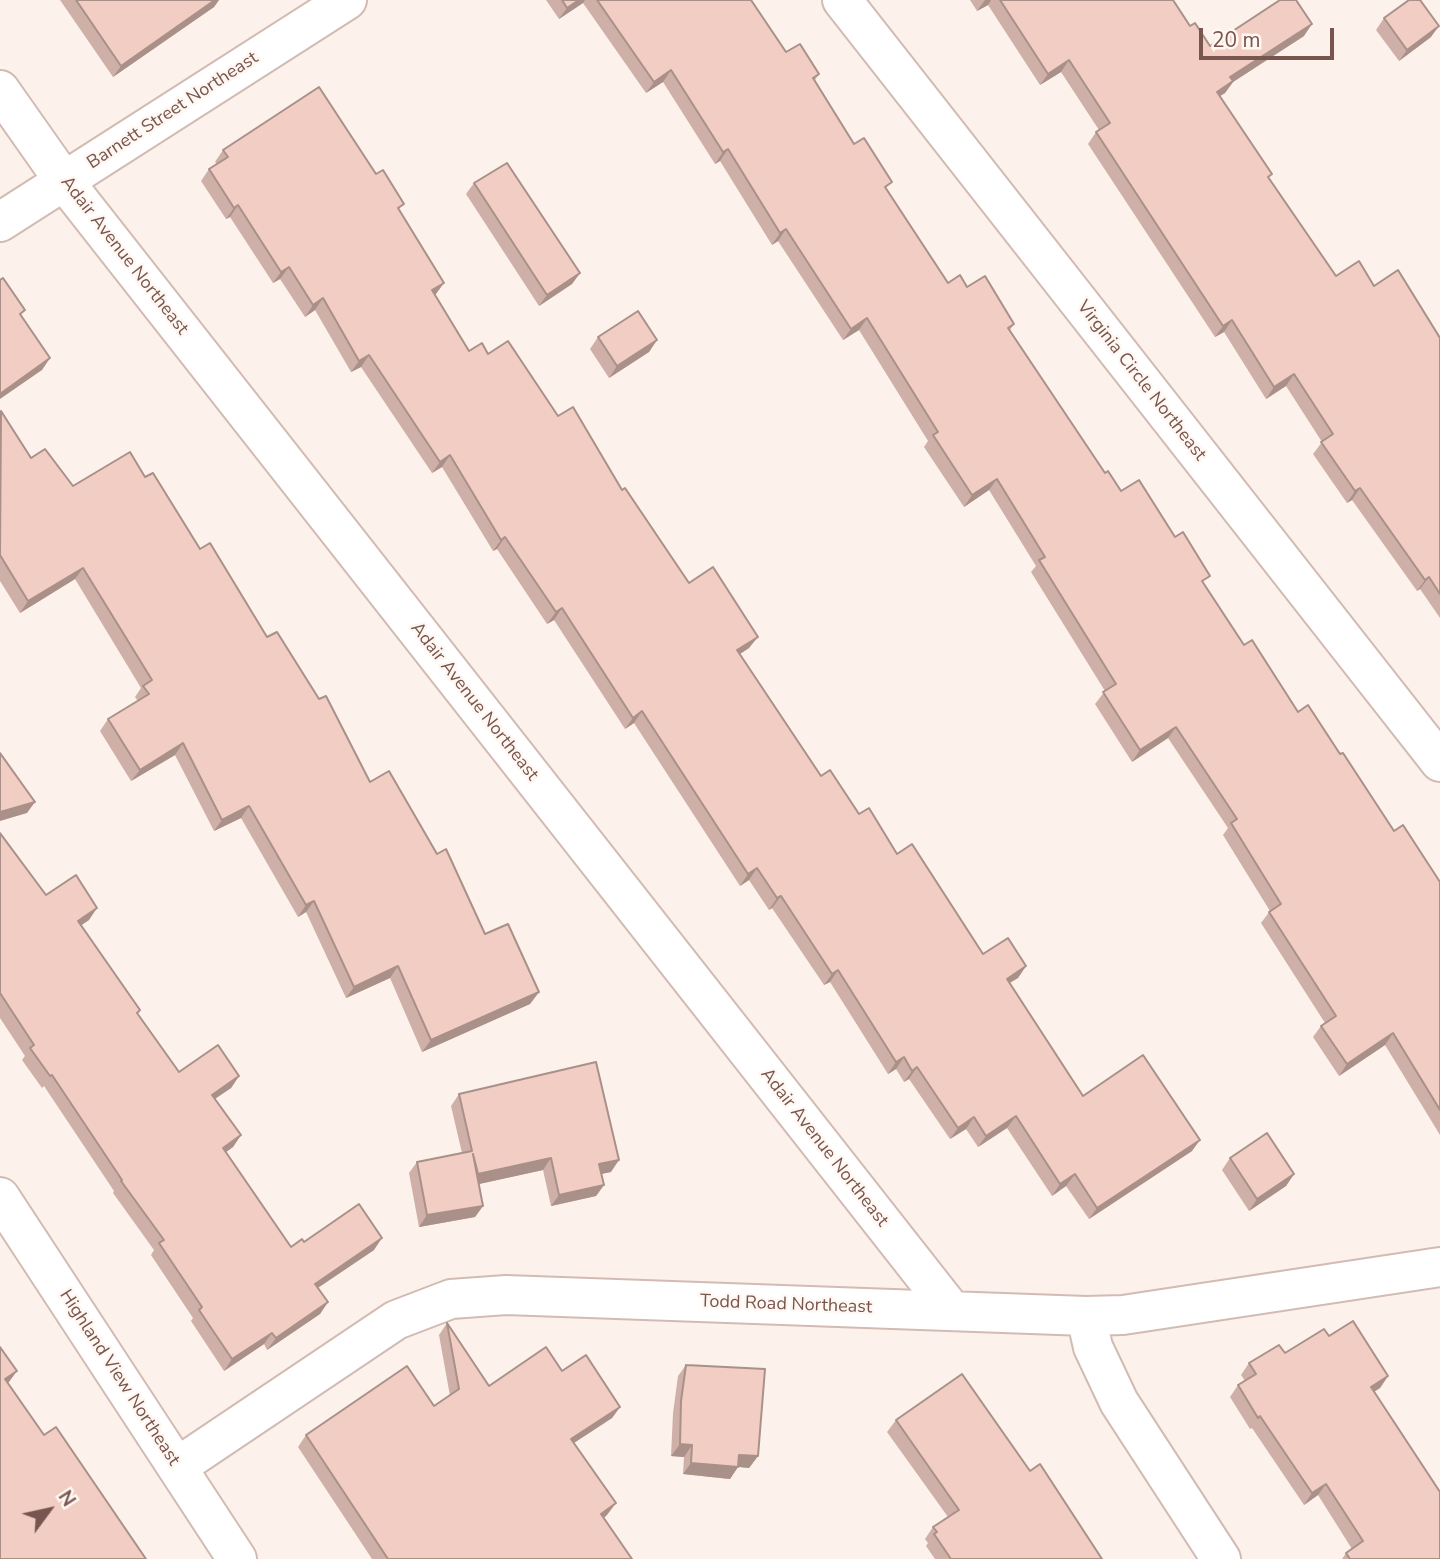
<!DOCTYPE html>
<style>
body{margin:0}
#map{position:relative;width:1440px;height:1559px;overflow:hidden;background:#fcf2eb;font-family:"Nunito Sans",sans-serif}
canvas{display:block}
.north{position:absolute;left:14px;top:1475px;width:70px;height:70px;-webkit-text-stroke:5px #fff7f2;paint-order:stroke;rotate:57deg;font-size:19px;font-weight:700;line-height:28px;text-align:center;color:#78554e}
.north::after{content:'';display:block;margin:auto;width:24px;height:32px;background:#78554e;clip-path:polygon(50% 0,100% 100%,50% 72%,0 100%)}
.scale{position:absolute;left:1199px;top:28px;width:135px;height:32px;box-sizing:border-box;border:4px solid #78554e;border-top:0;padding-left:9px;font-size:21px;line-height:24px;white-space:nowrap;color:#78554e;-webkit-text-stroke:5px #fff7f2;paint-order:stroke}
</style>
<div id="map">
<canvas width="1440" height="1559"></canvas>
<div class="north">N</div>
<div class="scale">20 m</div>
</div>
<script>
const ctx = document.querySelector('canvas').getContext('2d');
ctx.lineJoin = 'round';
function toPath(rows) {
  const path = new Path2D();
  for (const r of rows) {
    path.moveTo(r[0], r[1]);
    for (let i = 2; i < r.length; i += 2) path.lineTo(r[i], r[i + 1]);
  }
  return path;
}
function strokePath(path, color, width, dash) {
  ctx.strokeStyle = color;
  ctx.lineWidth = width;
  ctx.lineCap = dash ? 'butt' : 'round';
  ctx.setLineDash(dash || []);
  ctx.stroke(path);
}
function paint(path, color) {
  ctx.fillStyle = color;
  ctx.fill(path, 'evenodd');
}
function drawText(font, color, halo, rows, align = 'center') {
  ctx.font = font + ' "Nunito Sans",sans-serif';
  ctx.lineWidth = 5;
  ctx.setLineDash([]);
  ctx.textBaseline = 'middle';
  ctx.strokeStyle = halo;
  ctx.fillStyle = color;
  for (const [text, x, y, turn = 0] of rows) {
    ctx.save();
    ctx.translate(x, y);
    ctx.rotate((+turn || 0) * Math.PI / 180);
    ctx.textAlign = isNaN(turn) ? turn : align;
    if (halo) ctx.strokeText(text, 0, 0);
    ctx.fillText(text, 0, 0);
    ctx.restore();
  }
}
const minor = toPath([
 [842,0,1440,762],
 [0,90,64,181,952,1311],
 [0,222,347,0],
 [0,1197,237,1559],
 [1086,1316,1093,1347,1119,1402,1221,1559],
 [177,1467,396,1320,451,1299,506,1295,1086,1316,1123,1315,1440,1267]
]);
const wall = toPath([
 [60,0,219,0,214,7,113,77],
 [546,0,751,0,786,52,819,74,815,80,854,144,887,189,948,283,967,287,1014,324,1010,330,1105,473,1204,585,1244,645,1298,712,1340,754,1394,831,1440,882,1440,1135,1385,1045,1339,1076,1313,1037,1321,1026,1325,1023,1261,923,1270,911,1223,835,1228,828,1168,738,1132,762,1095,704,1105,691,1031,572,1036,566,989,490,964,507,924,447,928,441,859,330,843,340,778,241,772,245,720,161,715,164,663,82,646,93,583,3,559,19],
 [970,0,1173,0,1190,26,1210,46,1304,36,1233,82,1225,93,1220,96,1269,178,1336,276,1374,286,1440,338,1440,618,1420,589,1417,591,1352,500,1347,503,1313,454,1322,442,1286,386,1266,399,1224,332,1215,337,1088,144,1096,132,1099,130,1061,72,1040,85,988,5,977,11],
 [1384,18,1431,37,1399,61,1376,30],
 [223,150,400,210,435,295,469,351,488,354,558,416,622,490,689,583,749,648,740,654,821,776,897,854,983,954,1026,966,1018,978,1009,983,1083,1096,1192,1151,1089,1219,1066,1186,1052,1196,1007,1128,978,1147,966,1129,950,1139,909,1079,904,1082,896,1069,888,1074,830,982,824,985,772,908,769,910,749,880,740,886,634,723,625,729,554,620,547,624,497,549,493,551,442,467,432,473,361,367,351,372,315,310,305,317,280,279,273,283,230,217,226,219,201,181,209,169,217,164,215,162],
 [474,183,580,273,572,284,539,306,466,194],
 [598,337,657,340,649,352,609,378,590,349],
 [0,412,31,458,73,486,145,477,267,637,370,782,437,854,485,934,539,992,530,1004,422,1052,390,978,346,998,306,912,298,917,241,818,214,831,175,755,131,781,100,731,108,719,138,701,135,697,141,688,75,579,20,613,0,581],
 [0,833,46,895,89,920,81,925,137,1014,179,1072,239,1076,231,1088,215,1099,241,1135,233,1147,226,1152,291,1247,304,1242,374,1250,318,1288,328,1302,320,1314,267,1350,264,1344,224,1371,191,1321,193,1318,151,1255,154,1250,113,1193,114,1191,44,1086,42,1088,22,1060,25,1056,0,1018],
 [459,1094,611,1172,601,1174,604,1185,596,1196,551,1206,543,1170,479,1184,483,1206,475,1217,419,1227,409,1173,417,1162,462,1153,451,1106],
 [1230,1158,1294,1174,1286,1186,1249,1211,1222,1170],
 [447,1323,489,1386,562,1371,620,1407,612,1418,574,1443,607,1515,604,1518,632,1559,372,1559,298,1447,306,1435,434,1406,450,1396,439,1335],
 [1329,1336,1388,1376,1380,1388,1374,1392,1440,1559,1342,1559,1346,1553,1352,1549,1318,1495,1304,1505,1252,1428,1250,1429,1230,1397,1238,1385,1245,1381,1241,1375,1249,1363,1285,1353],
 [686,1365,758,1456,749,1468,738,1467,730,1479,683,1474,684,1457,671,1456,673,1413,678,1376],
 [896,1420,1030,1471,1102,1559,935,1559,926,1546,928,1543,925,1539,933,1527,948,1517,887,1432]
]);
const shadedWall = toPath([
 [215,0,219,0,214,7,113,77,121,66],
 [579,0,585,0,583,3,559,19,567,8],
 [985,0,991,0,988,5,977,11],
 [1312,24,1304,36,1233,82,1225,93,1209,103,1217,92,1230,77],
 [1439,26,1431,37,1399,61,1407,50],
 [1069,60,1061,72,1040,85,1048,74],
 [671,70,663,82,646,93,654,82],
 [728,149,720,161,715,164,723,152],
 [238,205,230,217,226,219,234,208],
 [786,229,778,241,772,245,780,233],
 [289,267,280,279,273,283,281,272],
 [580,273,572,284,539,306,547,295],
 [444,283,436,294,424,301,432,290],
 [323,298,315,310,305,317,313,305],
 [867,318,859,330,843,340,851,329],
 [1232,320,1224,332,1215,337,1223,326],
 [657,340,649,352,609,378,617,366],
 [369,355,361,367,351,372,359,361],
 [50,358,42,370,0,399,0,394],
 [1294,374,1286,386,1266,399,1274,387],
 [450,455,442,467,432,473,440,462],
 [997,479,989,490,964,507,972,495],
 [1360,488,1352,500,1347,503,1355,491],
 [505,537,497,549,493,551,501,540],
 [83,568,75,579,20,613,28,601],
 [1429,577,1420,589,1417,591,1425,580],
 [562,608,554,620,547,624,556,612],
 [758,637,749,648,729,661,737,650],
 [642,711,634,723,625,729,633,718],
 [1176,727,1168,738,1132,762,1140,750],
 [183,743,175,755,131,781,140,770],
 [35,802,27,813,0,821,0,812],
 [249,806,241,818,214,831,222,820],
 [757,868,749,880,740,886,748,874],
 [781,896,772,908,769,910,777,898],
 [314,901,306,912,298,917,306,905],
 [97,908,89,920,70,933,78,921],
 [398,966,390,978,346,998,354,987],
 [1026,966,1018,978,998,990,1007,979],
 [838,970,830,982,824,985,832,974],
 [539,992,530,1004,422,1052,431,1040],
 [1393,1033,1385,1045,1339,1076,1347,1064],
 [904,1057,896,1069,888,1074,896,1062],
 [917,1067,909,1079,904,1082,912,1071],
 [239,1076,231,1088,204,1106,212,1095],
 [1016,1116,1007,1128,978,1147,986,1136],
 [974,1117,966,1129,950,1139,958,1128],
 [241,1135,233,1147,215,1160,223,1148],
 [1200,1140,1192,1151,1089,1219,1097,1208],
 [551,1158,543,1170,470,1186,478,1174],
 [619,1160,611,1172,591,1176,599,1164],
 [1075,1174,1066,1186,1052,1196,1060,1184],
 [1294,1174,1286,1186,1249,1211,1257,1199],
 [604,1185,596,1196,551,1206,559,1195],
 [483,1206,475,1217,419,1227,427,1215],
 [382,1238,374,1250,307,1295,315,1284],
 [328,1302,320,1314,267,1350,276,1338],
 [272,1333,264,1344,224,1371,232,1359],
 [17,1371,9,1382,0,1388,5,1379],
 [1388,1376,1380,1388,1362,1399,1371,1387],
 [620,1407,612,1418,563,1450,571,1439],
 [680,1444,692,1445,684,1457,671,1456],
 [739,1455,758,1456,749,1468,731,1466],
 [691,1463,738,1467,730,1479,683,1474],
 [1326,1484,1318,1495,1304,1505,1312,1493],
 [616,1503,607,1515,593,1525,601,1514]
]);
const building = toPath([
 [76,0,215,0,121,66,76,0],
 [562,0,579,0,567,8,562,0],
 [597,0,751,0,786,52,800,44,819,74,813,78,854,144,864,138,892,182,885,187,948,283,960,275,967,287,985,276,1014,324,1008,328,1105,473,1108,471,1121,491,1139,480,1175,537,1183,532,1210,576,1202,581,1244,645,1252,640,1298,712,1308,705,1340,754,1343,753,1394,831,1403,825,1440,882,1440,1110,1393,1033,1347,1064,1321,1026,1336,1016,1269,912,1281,904,1231,823,1237,819,1176,727,1140,750,1103,692,1116,684,1039,560,1045,557,997,479,972,495,933,435,938,432,867,318,851,329,786,229,780,233,728,149,723,152,671,70,654,82,597,0],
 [1000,0,1173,0,1190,26,1195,23,1210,46,1280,0,1296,0,1312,24,1230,77,1233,81,1217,92,1272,174,1268,177,1336,276,1359,261,1374,286,1398,270,1440,338,1440,594,1429,577,1425,580,1360,488,1355,491,1321,442,1333,434,1294,374,1274,387,1232,320,1223,326,1096,132,1110,123,1069,60,1048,74,1000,0],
 [1409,0,1420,0,1439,26,1407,50,1384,18,1409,0],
 [319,87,376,174,383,170,404,204,398,208,444,283,432,290,469,351,482,343,488,354,508,341,558,416,573,407,622,490,625,488,689,583,713,567,758,637,737,650,821,776,830,770,859,814,869,808,897,854,912,844,983,954,1008,938,1026,966,1007,979,1083,1096,1143,1055,1200,1140,1097,1208,1075,1174,1060,1184,1016,1116,986,1136,974,1117,958,1128,917,1067,912,1071,904,1057,896,1062,838,970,832,974,781,896,777,898,757,868,748,874,642,711,633,718,562,608,556,612,505,537,501,540,450,455,440,462,369,355,359,361,323,298,313,305,289,267,281,272,238,205,234,208,209,169,228,157,223,150,319,87],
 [507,163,580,273,547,295,474,183,507,163],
 [3,278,25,310,20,314,50,358,0,394,0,280,3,278],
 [638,311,657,340,617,366,598,337,638,311],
 [1,411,31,458,45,449,73,486,130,452,145,477,153,473,200,549,210,543,267,637,277,632,319,699,326,696,370,782,389,771,437,854,446,849,485,934,508,924,539,992,431,1040,398,966,354,987,314,901,306,905,249,806,222,820,183,743,140,770,108,719,149,694,143,686,152,680,83,568,28,601,0,555,1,411],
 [0,753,35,802,0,812,0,753],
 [0,833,46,895,76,875,97,908,78,921,140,1010,137,1013,179,1072,218,1045,239,1076,212,1095,241,1135,223,1148,291,1247,302,1239,304,1242,359,1204,382,1238,315,1284,328,1302,276,1338,272,1333,232,1359,199,1310,202,1307,159,1243,164,1240,121,1181,122,1180,52,1075,50,1076,30,1048,34,1045,0,993,0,833],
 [596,1062,619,1160,599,1164,604,1185,559,1195,551,1158,478,1174,473,1154,483,1206,427,1215,417,1162,472,1151,459,1094,596,1062],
 [1267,1133,1294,1174,1257,1199,1230,1158,1267,1133],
 [1353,1321,1388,1376,1371,1387,1440,1492,1440,1559,1350,1559,1346,1553,1363,1541,1326,1484,1312,1493,1260,1416,1258,1418,1238,1385,1256,1374,1249,1363,1279,1345,1285,1353,1324,1329,1329,1336,1353,1321],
 [447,1323,489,1386,546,1347,562,1371,586,1355,620,1407,571,1439,616,1503,601,1514,632,1559,388,1559,306,1435,407,1366,434,1406,459,1389,447,1323],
 [0,1347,17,1371,5,1379,44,1435,56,1427,146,1559,0,1559,0,1347],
 [686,1365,765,1369,758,1456,739,1455,738,1467,691,1463,692,1445,680,1444,681,1401,686,1365],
 [962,1374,1030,1471,1040,1464,1102,1559,951,1559,934,1534,937,1532,933,1527,959,1510,896,1420,962,1374]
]);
const streetNames = [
 ["Barnett Street Northeast",173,111,-33],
 ["Adair Avenue Northeast",124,256,52],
 ["Virginia Circle Northeast",1141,381,52],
 ["Adair Avenue Northeast",474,702,52],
 ["Adair Avenue Northeast",824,1148,52],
 ["Todd Road Northeast",786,1305,2],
 ["Highland View Northeast",119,1378,57]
];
strokePath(minor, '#d2bbb3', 42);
strokePath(minor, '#fff', 38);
paint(wall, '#cfb0a8');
paint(shadedWall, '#a99088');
paint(building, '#f1cdc3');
strokePath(building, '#a99088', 2);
drawText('18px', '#78554e', '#fff7f2', streetNames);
</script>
